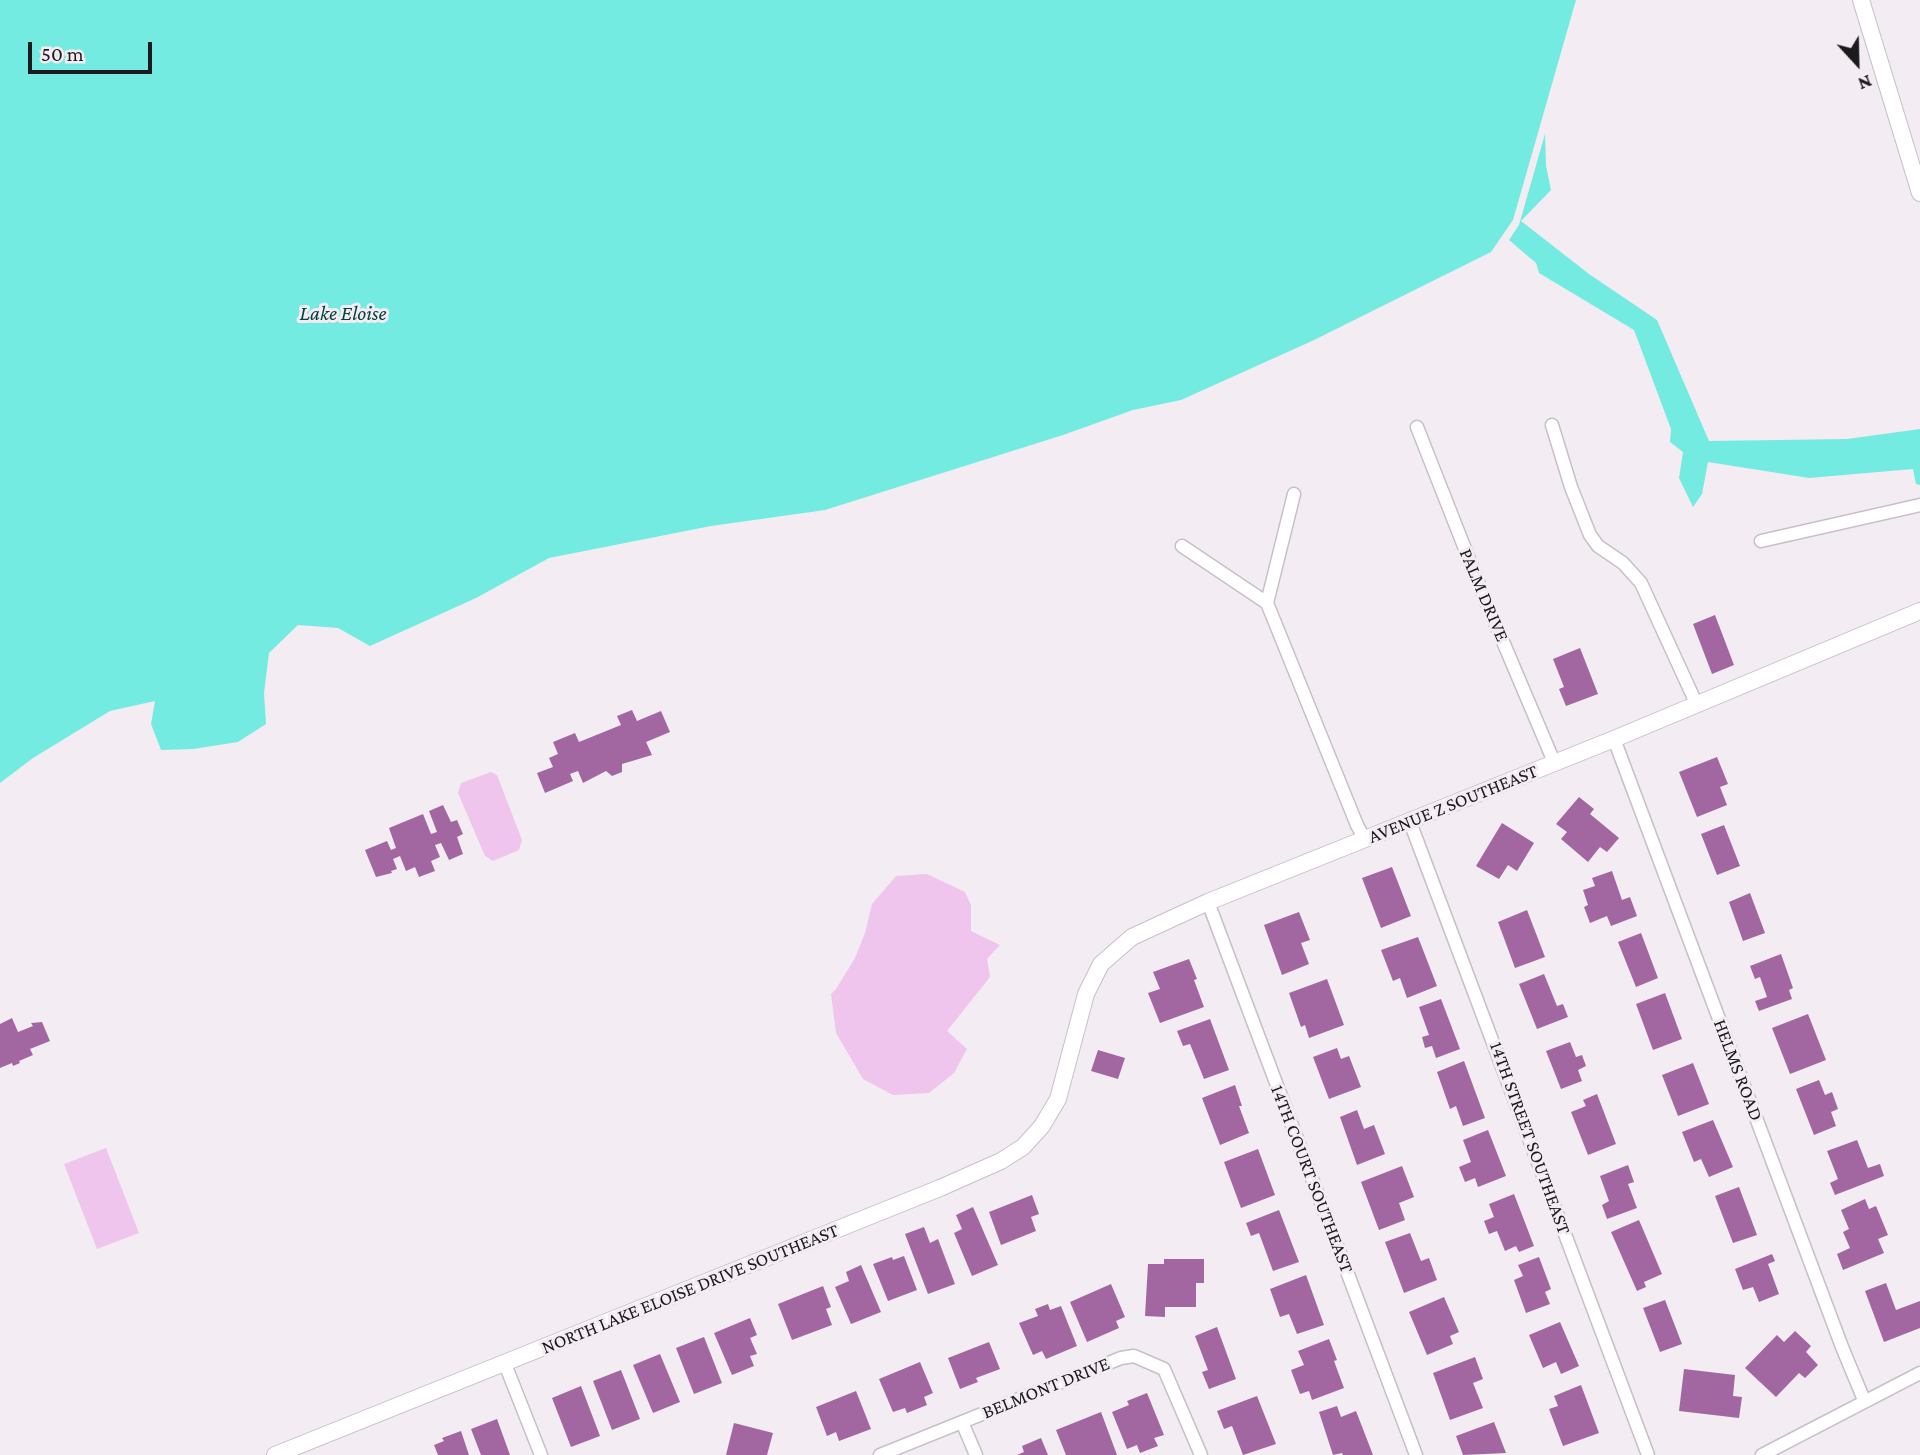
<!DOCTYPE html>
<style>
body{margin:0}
#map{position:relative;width:1920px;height:1455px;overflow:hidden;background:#f3ecf3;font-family:"Crimson Pro",serif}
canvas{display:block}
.north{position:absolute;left:1822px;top:28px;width:70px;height:70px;-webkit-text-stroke:5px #f3ecf3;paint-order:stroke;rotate:158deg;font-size:19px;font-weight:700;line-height:28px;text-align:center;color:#1c1a1c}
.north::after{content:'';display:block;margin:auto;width:24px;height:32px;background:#1c1a1c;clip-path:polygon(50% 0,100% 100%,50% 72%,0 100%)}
.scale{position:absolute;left:28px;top:42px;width:124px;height:32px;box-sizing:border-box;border:4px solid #1c1a1c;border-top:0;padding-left:9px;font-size:21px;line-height:24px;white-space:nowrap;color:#1c1a1c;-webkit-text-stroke:5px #f3ecf3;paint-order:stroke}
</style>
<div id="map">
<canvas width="1920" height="1455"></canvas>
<div class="north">N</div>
<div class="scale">50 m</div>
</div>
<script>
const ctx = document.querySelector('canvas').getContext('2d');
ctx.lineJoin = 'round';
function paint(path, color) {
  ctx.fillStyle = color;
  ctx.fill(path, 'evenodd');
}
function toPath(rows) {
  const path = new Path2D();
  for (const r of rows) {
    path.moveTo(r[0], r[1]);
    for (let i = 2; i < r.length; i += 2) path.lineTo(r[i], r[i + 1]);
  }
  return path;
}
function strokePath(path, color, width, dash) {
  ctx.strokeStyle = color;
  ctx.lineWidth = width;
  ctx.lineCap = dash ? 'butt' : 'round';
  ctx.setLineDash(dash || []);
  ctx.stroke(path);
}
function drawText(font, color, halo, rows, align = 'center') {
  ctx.font = font + ' "Crimson Pro",serif';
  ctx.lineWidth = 6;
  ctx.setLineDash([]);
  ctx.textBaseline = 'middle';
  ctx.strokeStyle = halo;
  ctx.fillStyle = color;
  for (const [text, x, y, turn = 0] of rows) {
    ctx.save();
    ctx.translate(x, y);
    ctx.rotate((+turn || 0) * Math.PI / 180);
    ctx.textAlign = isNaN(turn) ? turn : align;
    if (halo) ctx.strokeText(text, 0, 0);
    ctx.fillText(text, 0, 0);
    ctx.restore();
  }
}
const green = toPath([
 [491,772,497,775,522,840,519,850,493,861,485,856,458,793,461,783],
 [927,874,965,892,971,905,971,931,1000,945,987,959,990,977,947,1031,967,1049,954,1073,929,1093,893,1095,863,1079,836,1033,831,994,836,989,855,958,865,933,872,904,896,876],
 [106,1148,139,1233,97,1249,64,1164]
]);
const water = toPath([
 [0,0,1576,0,1513,220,1491,252,1312,341,1181,400,1133,410,1063,435,825,510,711,526,549,558,476,598,370,646,338,628,298,625,269,653,264,693,266,724,238,742,193,749,161,750,151,724,155,701,110,711,33,758,0,783],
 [1545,134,1546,166,1551,190,1521,221,1589,274,1657,320,1709,441,1847,439,1920,429,1920,485,1916,484,1913,469,1809,478,1708,462,1702,494,1693,507,1679,478,1683,452,1670,442,1671,429,1634,330,1539,273,1536,263,1509,240,1519,225]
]);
const building = toPath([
 [1715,615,1734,665,1712,674,1693,624],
 [1580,648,1598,694,1566,706,1559,689,1564,687,1553,659],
 [632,710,637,721,661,711,670,732,646,742,652,755,622,764,622,772,612,776,606,771,583,783,578,771,570,774,573,781,545,793,537,773,553,767,549,758,558,754,553,742,575,733,579,742,621,725,617,716],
 [1717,757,1728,784,1720,787,1727,805,1697,817,1679,772],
 [1579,797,1594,809,1590,814,1619,838,1607,852,1600,847,1588,862,1561,839,1567,832,1556,824],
 [443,805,451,822,457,820,463,834,457,837,463,854,449,860,441,843,435,845,440,857,431,861,435,871,419,877,415,867,406,871,400,856,393,859,397,869,391,871,392,873,376,877,365,850,387,841,391,850,396,848,389,828,423,814,431,834,437,832,429,811],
 [1502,823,1534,843,1517,871,1508,865,1499,879,1476,866],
 [1724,825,1740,866,1717,875,1701,834],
 [1392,867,1411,916,1381,928,1362,878],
 [1612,871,1622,900,1630,897,1637,916,1611,926,1607,916,1590,923,1584,907,1588,905,1583,890,1595,886,1592,878],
 [1750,893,1765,933,1743,941,1729,902],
 [1527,910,1545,957,1515,968,1498,922],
 [1299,912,1310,940,1301,943,1309,964,1282,975,1264,925],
 [1641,933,1658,978,1636,987,1618,942],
 [1418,937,1437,986,1407,998,1400,978,1393,981,1381,950],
 [1781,954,1793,988,1789,990,1792,999,1759,1011,1755,1001,1767,997,1760,977,1755,979,1750,966],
 [1189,959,1197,979,1194,980,1204,1007,1160,1023,1148,993,1160,989,1153,972],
 [1544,974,1557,1006,1563,1004,1568,1017,1537,1029,1519,984],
 [1327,979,1344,1025,1309,1038,1305,1025,1301,1027,1289,993],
 [1665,993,1682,1039,1653,1050,1636,1004],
 [1441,999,1460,1049,1436,1058,1432,1046,1425,1048,1422,1037,1429,1035,1419,1007],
 [1808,1014,1826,1060,1790,1074,1772,1028],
 [12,1018,18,1032,33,1026,31,1023,42,1022,50,1041,30,1049,33,1055,19,1061,20,1063,13,1066,12,1063,0,1068,0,1024],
 [1210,1019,1229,1070,1204,1079,1190,1044,1183,1046,1177,1031],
 [1570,1042,1576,1057,1582,1055,1586,1066,1578,1070,1582,1081,1561,1089,1546,1051],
 [1337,1048,1341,1059,1349,1056,1361,1087,1329,1099,1313,1057],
 [1098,1050,1125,1058,1118,1079,1091,1071],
 [1464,1061,1485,1118,1463,1126,1456,1106,1450,1109,1437,1072],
 [1693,1063,1709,1104,1678,1116,1662,1075],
 [1819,1080,1825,1095,1832,1092,1838,1109,1831,1112,1836,1126,1814,1135,1796,1089],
 [1235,1085,1242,1106,1239,1106,1249,1133,1220,1145,1202,1098],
 [1597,1094,1616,1144,1588,1155,1571,1112,1586,1106,1583,1100],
 [1357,1110,1364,1129,1374,1125,1385,1154,1357,1165,1340,1117],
 [1713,1120,1733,1167,1709,1177,1701,1159,1694,1162,1682,1132],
 [1488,1130,1506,1176,1478,1187,1475,1178,1465,1182,1459,1167,1471,1162,1463,1140],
 [1857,1140,1868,1168,1880,1164,1884,1176,1835,1195,1830,1183,1838,1179,1827,1151],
 [1258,1149,1275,1195,1241,1208,1224,1162],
 [1628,1165,1634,1182,1628,1184,1637,1208,1607,1219,1602,1205,1609,1201,1600,1176],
 [1402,1166,1414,1197,1399,1203,1405,1220,1379,1230,1361,1182],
 [1739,1187,1757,1235,1733,1243,1715,1196],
 [1514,1194,1534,1246,1519,1252,1516,1246,1505,1251,1497,1231,1489,1234,1484,1221,1494,1217,1489,1204],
 [1032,1195,1039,1214,1031,1217,1036,1231,1001,1245,989,1212],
 [1865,1199,1869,1209,1876,1206,1888,1235,1878,1239,1884,1253,1843,1270,1837,1254,1850,1248,1843,1232,1849,1229,1841,1210],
 [973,1207,998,1265,972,1276,954,1233,962,1229,956,1215],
 [1279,1210,1299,1262,1273,1271,1259,1233,1251,1236,1246,1223],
 [1639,1220,1662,1274,1644,1282,1646,1287,1637,1291,1611,1232],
 [924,1227,930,1243,938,1239,955,1284,928,1294,905,1234],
 [1410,1233,1421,1261,1429,1258,1437,1280,1404,1293,1385,1242],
 [1772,1254,1775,1261,1768,1264,1779,1294,1759,1302,1753,1287,1743,1290,1735,1269],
 [904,1256,917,1290,888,1301,873,1264,892,1257,893,1260],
 [1539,1257,1551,1289,1545,1292,1550,1304,1526,1313,1514,1280,1523,1276,1518,1265],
 [1164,1259,1204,1259,1204,1283,1196,1283,1196,1307,1165,1307,1165,1317,1145,1316,1148,1264,1164,1264],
 [861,1265,881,1312,851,1324,835,1287,849,1281,846,1272],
 [1306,1275,1324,1325,1297,1334,1289,1314,1280,1317,1270,1289],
 [1886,1283,1896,1310,1920,1301,1920,1328,1884,1342,1865,1291],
 [1111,1284,1125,1317,1116,1321,1119,1328,1087,1342,1070,1302],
 [823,1286,831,1307,826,1309,832,1325,792,1340,778,1304],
 [1444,1297,1459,1332,1450,1336,1453,1344,1427,1355,1409,1312],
 [1665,1300,1682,1344,1660,1352,1643,1308],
 [1048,1304,1050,1310,1061,1306,1077,1346,1046,1359,1042,1351,1033,1355,1019,1323,1038,1316,1035,1309],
 [750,1318,757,1335,750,1338,757,1354,750,1356,754,1366,732,1375,714,1333],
 [1560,1322,1579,1366,1561,1374,1556,1362,1543,1368,1529,1335],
 [1217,1327,1236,1379,1209,1389,1202,1372,1208,1370,1195,1336],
 [1795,1331,1811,1346,1806,1352,1818,1365,1805,1378,1799,1373,1776,1397,1745,1368,1777,1335,1784,1342],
 [704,1337,722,1383,694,1394,676,1348],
 [1329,1339,1337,1360,1334,1361,1344,1388,1312,1400,1309,1391,1300,1394,1291,1370,1304,1365,1298,1351],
 [989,1342,1000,1369,976,1378,978,1382,960,1389,948,1358],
 [660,1354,680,1402,653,1413,633,1365],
 [1475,1357,1483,1379,1473,1383,1483,1408,1450,1420,1433,1373],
 [920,1362,933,1393,924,1397,927,1405,907,1413,905,1408,893,1412,879,1379],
 [1684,1369,1735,1375,1733,1396,1742,1397,1739,1418,1679,1411],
 [621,1370,640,1419,612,1430,593,1381],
 [1581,1385,1599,1433,1563,1446,1549,1409,1558,1406,1554,1396],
 [581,1386,600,1436,571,1447,552,1398],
 [856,1391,871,1429,839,1441,836,1432,827,1436,816,1407],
 [1147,1393,1164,1435,1154,1438,1158,1446,1140,1453,1137,1445,1127,1449,1112,1412,1129,1405,1127,1401],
 [1257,1396,1276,1444,1243,1455,1232,1426,1224,1429,1217,1411],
 [1337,1406,1341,1417,1356,1411,1373,1455,1343,1455,1342,1453,1333,1455,1319,1412],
 [1101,1412,1117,1455,1066,1455,1056,1430],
 [497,1419,510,1455,481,1455,471,1429],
 [1494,1422,1506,1453,1463,1455,1456,1436],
 [734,1423,773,1433,767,1455,726,1455],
 [461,1431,469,1455,438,1455,434,1445,444,1441,442,1438],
 [1041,1438,1048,1455,1017,1455,1024,1452,1022,1446]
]);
const minor = toPath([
 [1552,425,1571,487,1590,535,1598,546,1623,563,1641,583,1696,703],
 [1417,427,1482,592,1554,762],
 [1294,494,1267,603,1357,825,1365,840],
 [1761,541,1920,505],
 [1182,546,1267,603],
 [1614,739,1842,1347,1864,1400],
 [1410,822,1648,1455],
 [1208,902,1416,1455],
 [505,1364,541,1455],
 [962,1422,976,1455],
 [880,1455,1121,1358,1134,1356,1164,1369,1201,1455],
 [1762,1455,1920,1373]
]);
const tertiary = toPath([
 [1861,0,1920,193],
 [275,1455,940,1188,1001,1161,1023,1147,1042,1126,1058,1099,1086,994,1101,964,1132,937,1208,902,1614,739,1920,611]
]);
const streetNames = [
 ["PALM DRIVE",1484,595,67],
 ["AVENUE Z SOUTHEAST",1453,804,-22],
 ["HELMS ROAD",1738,1070,69],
 ["14TH STREET SOUTHEAST",1530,1138,70],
 ["14TH COURT SOUTHEAST",1312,1179,69],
 ["NORTH LAKE ELOISE DRIVE SOUTHEAST",690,1289,-22],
 ["BELMONT DRIVE",1046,1388,-22]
];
const waterNames = [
 ["Lake Eloise",343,314]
];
paint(green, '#efc5ed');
paint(water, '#73ebe1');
paint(building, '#a267a1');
strokePath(minor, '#c7c0c7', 15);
strokePath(tertiary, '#c7c0c7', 18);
strokePath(minor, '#fff', 12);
strokePath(tertiary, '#fff', 16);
drawText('19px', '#1c1a1c', '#f3ecf3', streetNames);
drawText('italic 21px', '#06403d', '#f3ecf3', waterNames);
</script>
